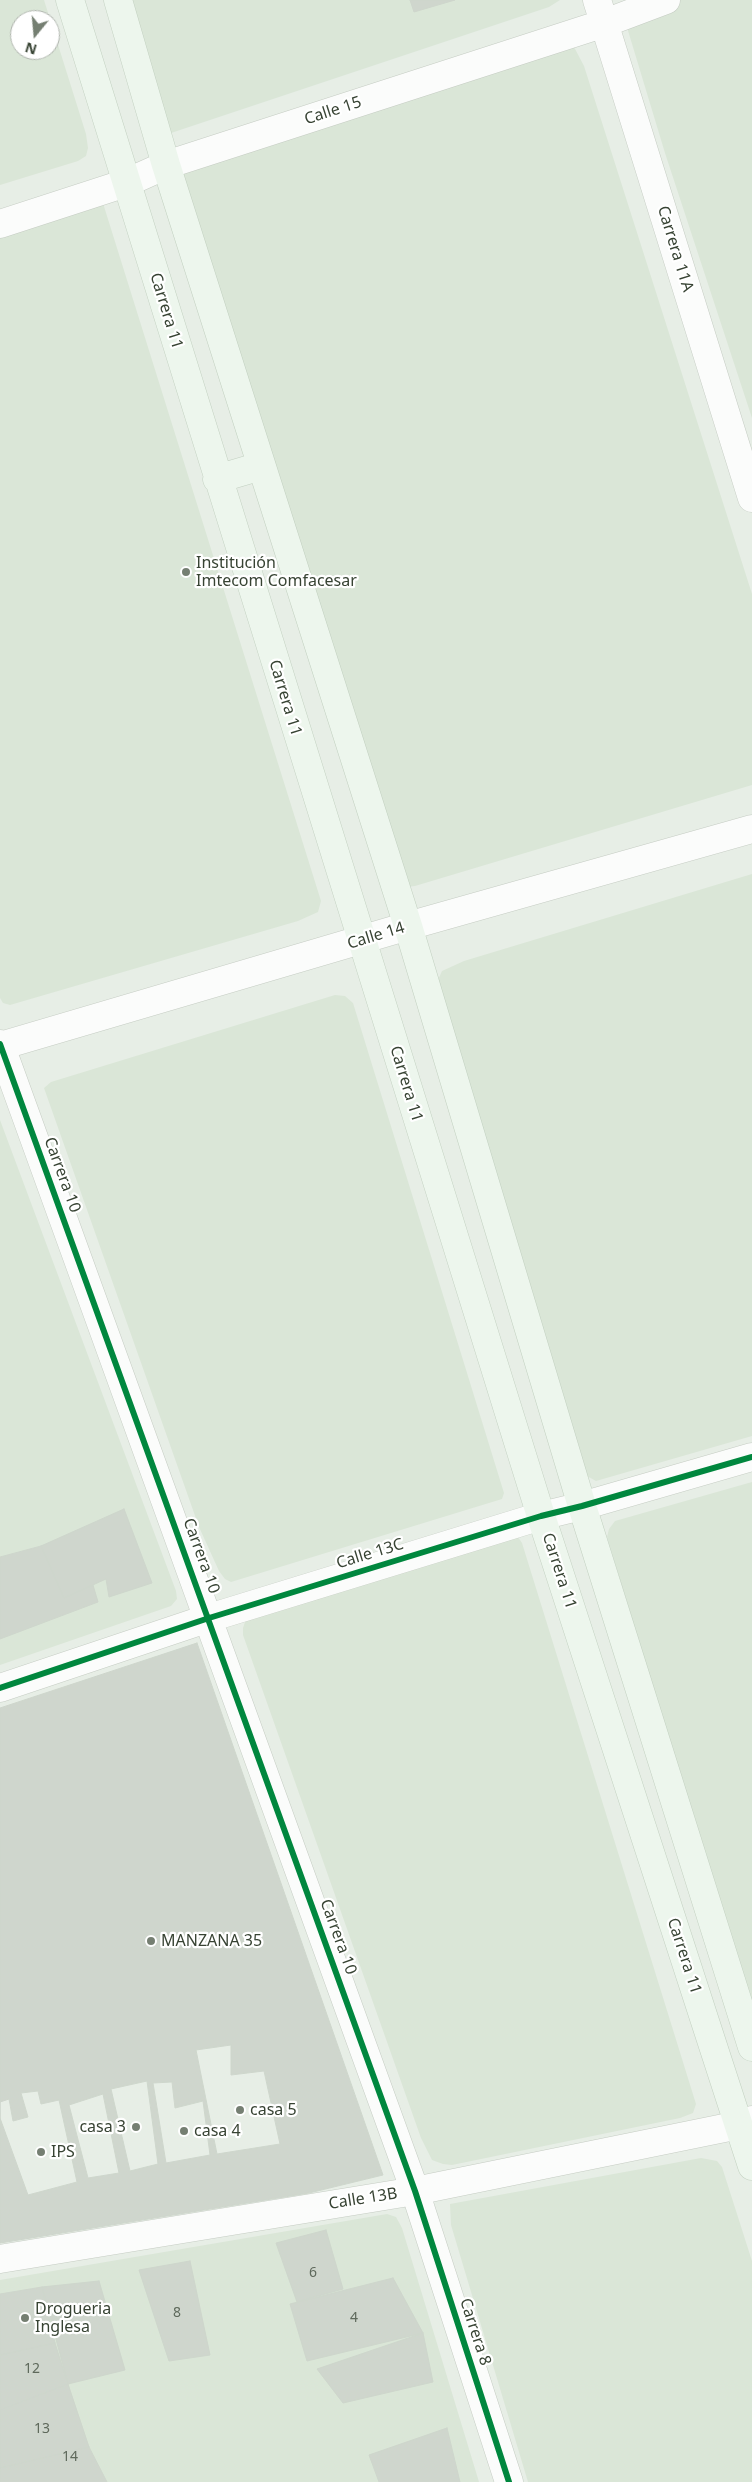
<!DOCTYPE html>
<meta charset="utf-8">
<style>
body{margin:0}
#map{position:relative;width:752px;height:2482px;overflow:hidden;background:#e7eee6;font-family:"Noto Sans",sans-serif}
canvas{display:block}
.north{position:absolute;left:10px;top:10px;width:50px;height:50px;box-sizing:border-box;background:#fff;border:1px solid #afb4ad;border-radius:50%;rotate:197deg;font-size:14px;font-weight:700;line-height:20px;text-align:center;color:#374333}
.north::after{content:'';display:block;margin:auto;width:18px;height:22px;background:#757f72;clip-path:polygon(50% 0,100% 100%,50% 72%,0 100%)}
</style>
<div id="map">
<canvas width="752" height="2482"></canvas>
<div class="north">N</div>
</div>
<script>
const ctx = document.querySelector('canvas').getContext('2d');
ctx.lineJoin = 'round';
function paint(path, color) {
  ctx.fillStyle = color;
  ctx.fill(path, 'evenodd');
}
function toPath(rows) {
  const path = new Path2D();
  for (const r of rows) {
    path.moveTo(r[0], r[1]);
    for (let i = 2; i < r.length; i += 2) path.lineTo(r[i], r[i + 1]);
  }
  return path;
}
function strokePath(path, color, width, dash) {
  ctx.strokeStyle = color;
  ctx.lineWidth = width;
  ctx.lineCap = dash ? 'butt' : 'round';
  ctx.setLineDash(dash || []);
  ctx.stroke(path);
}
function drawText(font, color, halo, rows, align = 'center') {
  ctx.font = font + ' "Noto Sans",sans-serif';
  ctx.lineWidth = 4.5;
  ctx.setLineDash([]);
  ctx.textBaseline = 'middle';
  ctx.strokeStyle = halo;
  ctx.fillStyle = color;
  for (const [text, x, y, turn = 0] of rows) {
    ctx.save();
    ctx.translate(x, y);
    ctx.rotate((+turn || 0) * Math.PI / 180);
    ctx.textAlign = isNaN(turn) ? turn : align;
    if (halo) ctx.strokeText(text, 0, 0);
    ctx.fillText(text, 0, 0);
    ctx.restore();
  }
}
const residential = toPath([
 [0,0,44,0,86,134,88,148,86,156,78,161,0,185],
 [20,20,50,20,50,50,20,50],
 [121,0,560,0,549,7,171,133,167,133],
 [675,0,752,0,752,418,665,153,626,24],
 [574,47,584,66,752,594,752,785,415,886,406,887,180,171],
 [102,200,321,901,318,912,298,921,10,1005,3,1003,0,998,0,219],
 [752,874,752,1436,596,1481,587,1476,438,980,442,971,464,961],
 [335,995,345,996,353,1003,504,1493,502,1499,231,1582,225,1579,219,1571,199,1527,44,1088,51,1082],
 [0,1120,176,1591,177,1599,171,1606,0,1665],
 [752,1482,752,2011,607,1537,609,1529,615,1521],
 [518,1537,522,1543,696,2104,693,2113,680,2118,452,2165,443,2164,432,2160,421,2138,243,1635,243,1628,246,1619],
 [701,2158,717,2161,722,2167,752,2261,752,2482,528,2482,451,2225,450,2204],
 [387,2214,396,2217,402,2228,479,2482,0,2482,0,2280]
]);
const building = toPath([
 [410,0,455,0,414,12,410,0],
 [124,1509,152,1583,109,1597,106,1579,64,1598,41,1546,124,1509],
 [41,1546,64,1598,93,1585,98,1602,0,1639,0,1557,41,1546],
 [197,1643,383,2175,309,2193,0,2243,0,1708,197,1643],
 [231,2045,231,2075,264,2071,280,2144,217,2154,196,2050,231,2045],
 [147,2081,158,2164,130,2171,111,2089,147,2081],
 [172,2082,175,2108,203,2101,210,2155,166,2163,153,2083,172,2082],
 [38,2091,41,2104,59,2100,77,2182,28,2195,0,2118,0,2102,9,2099,13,2121,28,2117,21,2093,38,2091],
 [103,2094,119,2173,88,2178,69,2105,103,2094],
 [326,2230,343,2289,297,2302,276,2243,326,2230],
 [190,2261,210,2355,169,2361,139,2270,190,2261],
 [393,2278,423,2333,307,2361,290,2304,393,2278],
 [99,2281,125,2370,68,2384,42,2287,99,2281],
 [42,2287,55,2343,0,2355,0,2294,42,2287],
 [423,2333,433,2382,343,2403,317,2369,423,2333],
 [55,2343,68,2384,0,2410,0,2355,55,2343],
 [68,2384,89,2447,0,2468,0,2410,68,2384],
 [447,2428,460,2482,379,2482,369,2455,447,2428],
 [89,2447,107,2482,0,2482,0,2468,89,2447]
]);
const street = toPath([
 [597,0,752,498],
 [0,224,126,183,166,165,605,23,666,0],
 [0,1044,415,2191,509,2482],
 [0,1046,408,926,752,829],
 [0,1688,209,1618,541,1516,582,1506,752,1457],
 [0,2259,415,2191,739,2125,752,2120]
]);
const secondary = toPath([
 [70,0,541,1516,752,2166],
 [118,0,166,165,408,926,582,1506,752,2047],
 [217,479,261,466]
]);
const cycleway = toPath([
 [0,1044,415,2191,509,2482],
 [0,1688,209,1618,541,1516,582,1506,752,1457]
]);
const markers = [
 [186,572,5,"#757f72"],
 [151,1941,5,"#757f72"],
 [240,2110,5,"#757f72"],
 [136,2127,5,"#757f72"],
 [184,2131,5,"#757f72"],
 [41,2152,5,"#757f72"],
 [25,2318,5,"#757f72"]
];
const numberNames = [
 ["6",313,2273],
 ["8",177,2313],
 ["4",354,2318],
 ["12",32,2369],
 ["13",42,2429],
 ["14",70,2457]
];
const streetNames = [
 ["Calle 15",333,111,-18],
 ["Carrera 11A",675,249,73],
 ["Carrera 11",166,311,73],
 ["Carrera 11",285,698,73],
 ["Calle 14",376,936,-17],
 ["Carrera 11",406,1084,73],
 ["Carrera 10",62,1175,70],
 ["Calle 13C",370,1554,-17],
 ["Carrera 10",201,1556,70],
 ["Carrera 11",559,1571,72],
 ["Carrera 10",338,1937,70],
 ["Carrera 11",684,1956,72],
 ["Calle 13B",363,2199,-9],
 ["Carrera 8",475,2332,72]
];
const poiNames = [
 ["Institución",196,563],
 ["Imtecom Comfacesar",196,581],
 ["MANZANA 35",161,1941],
 ["casa 5",250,2110],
 ["casa 3",126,2127,"right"],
 ["casa 4",194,2131],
 ["IPS",51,2152],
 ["Drogueria",35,2309],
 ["Inglesa",35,2327]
];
paint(residential, '#dae6d7');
paint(building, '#cfd6cd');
strokePath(building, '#ced6cc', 1);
strokePath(street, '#c5ccc3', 29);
strokePath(secondary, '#c2d0c0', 29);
strokePath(street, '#fbfcfb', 28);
strokePath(secondary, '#edf6ed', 28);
strokePath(cycleway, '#00873e', 6);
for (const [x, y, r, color] of markers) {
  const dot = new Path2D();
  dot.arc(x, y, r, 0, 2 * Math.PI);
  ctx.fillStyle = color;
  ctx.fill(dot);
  strokePath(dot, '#fff', 2);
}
drawText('14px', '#5e695b', null, numberNames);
drawText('16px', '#374333', '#fff', streetNames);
drawText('16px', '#374333', '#fff', poiNames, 'left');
</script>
